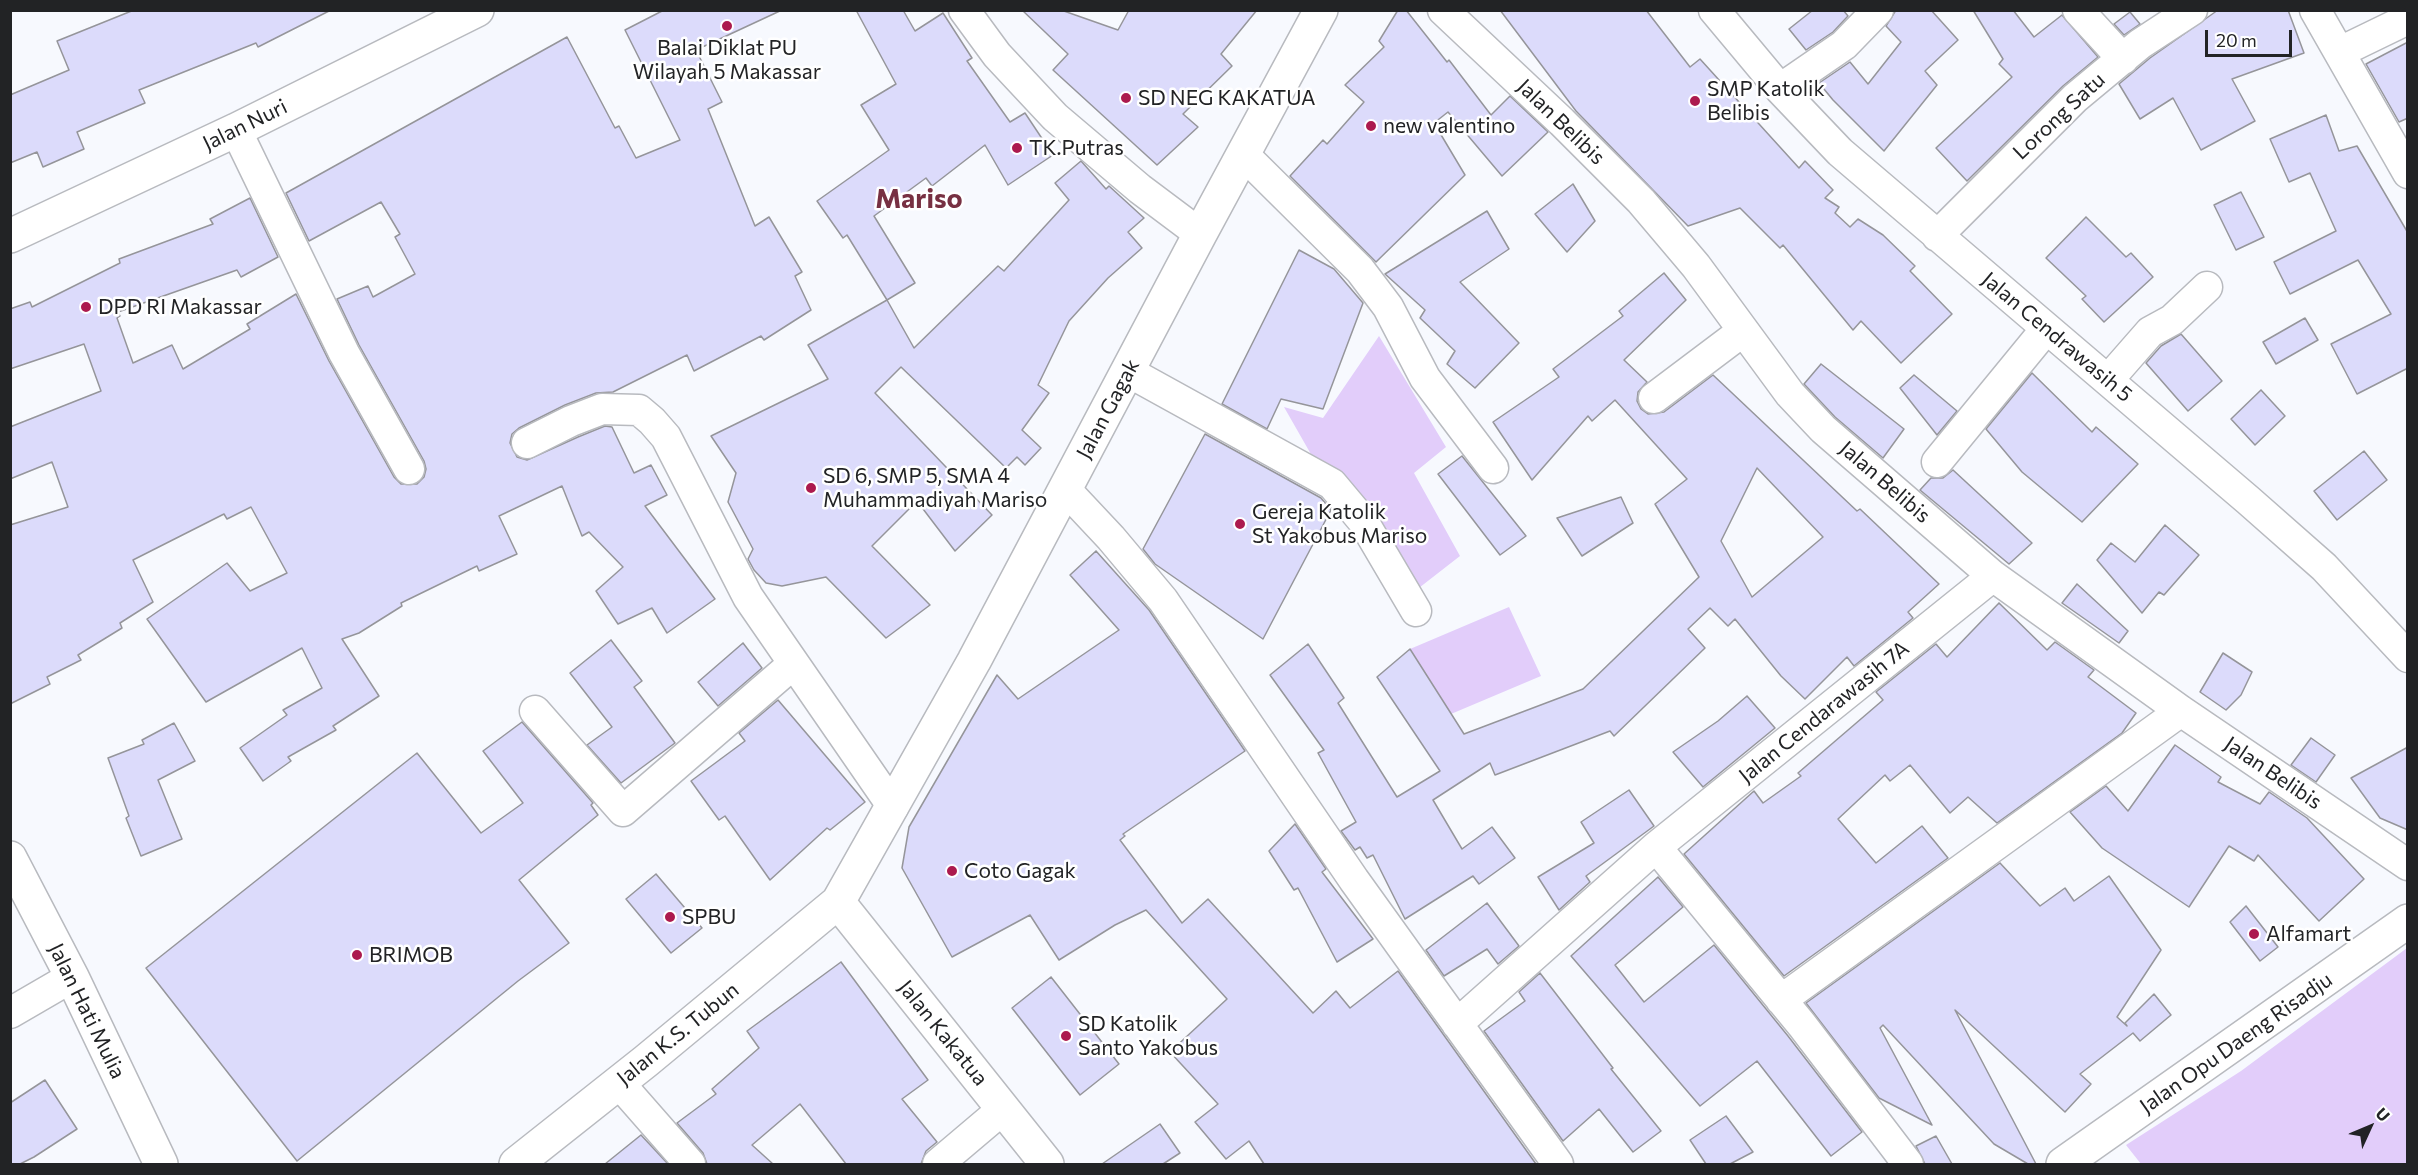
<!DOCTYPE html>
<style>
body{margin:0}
#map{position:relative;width:2418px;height:1175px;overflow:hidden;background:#f7f9fe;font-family:Commissioner,sans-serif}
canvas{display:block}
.frame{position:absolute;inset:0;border:12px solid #222325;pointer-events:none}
.north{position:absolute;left:2340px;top:1097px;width:60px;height:60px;-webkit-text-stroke:4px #fff;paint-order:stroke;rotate:46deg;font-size:16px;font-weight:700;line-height:24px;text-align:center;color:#222325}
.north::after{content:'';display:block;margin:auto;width:21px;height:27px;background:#222325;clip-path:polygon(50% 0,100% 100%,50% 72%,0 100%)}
.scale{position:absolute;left:2205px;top:30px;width:87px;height:27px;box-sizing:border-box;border:3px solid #222325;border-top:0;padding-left:8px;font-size:18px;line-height:21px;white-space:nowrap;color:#222325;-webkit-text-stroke:4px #fff;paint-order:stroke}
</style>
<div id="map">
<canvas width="2418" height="1175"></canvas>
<div class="frame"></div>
<div class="north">U</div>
<div class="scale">20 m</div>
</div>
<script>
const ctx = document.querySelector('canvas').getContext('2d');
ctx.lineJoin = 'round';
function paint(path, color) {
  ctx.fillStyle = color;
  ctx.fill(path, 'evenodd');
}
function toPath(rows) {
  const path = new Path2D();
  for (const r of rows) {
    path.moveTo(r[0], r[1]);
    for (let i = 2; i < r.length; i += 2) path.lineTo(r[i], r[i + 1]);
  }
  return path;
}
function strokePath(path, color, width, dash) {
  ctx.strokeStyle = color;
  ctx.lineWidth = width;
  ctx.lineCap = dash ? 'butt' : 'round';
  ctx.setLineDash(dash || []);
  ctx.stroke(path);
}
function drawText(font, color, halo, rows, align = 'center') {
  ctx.font = font + ' Commissioner,sans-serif';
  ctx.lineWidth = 5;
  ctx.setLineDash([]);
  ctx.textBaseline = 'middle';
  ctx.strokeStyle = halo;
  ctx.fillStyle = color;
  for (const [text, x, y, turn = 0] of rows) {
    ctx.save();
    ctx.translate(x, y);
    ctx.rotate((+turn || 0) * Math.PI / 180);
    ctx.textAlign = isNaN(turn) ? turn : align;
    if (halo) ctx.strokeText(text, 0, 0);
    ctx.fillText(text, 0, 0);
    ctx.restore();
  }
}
const green = toPath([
 [1379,336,1446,447,1414,473,1460,556,1397,605,1284,407,1323,418],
 [1509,607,1541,676,1451,714,1410,649],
 [2407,948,2407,1164,2141,1164,2126,1145,2241,1071]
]);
const building = toPath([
 [134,10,331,10,258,47,256,43,139,90,145,103,77,132,84,149,43,167,37,152,10,163,10,95,69,70,57,41,134,10],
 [664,10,782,10,696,50,722,102,708,109,755,226,769,217,802,272,795,276,811,310,764,340,761,336,694,371,687,355,613,392,596,393,565,405,519,428,512,434,510,443,517,457,527,460,578,437,605,426,612,427,634,473,651,465,667,495,645,506,715,599,667,633,652,608,618,624,596,591,623,567,589,532,582,536,562,486,499,516,517,554,479,571,477,566,401,603,402,606,359,633,342,639,379,696,333,726,336,730,288,757,291,761,263,781,240,748,287,715,283,710,322,688,302,648,206,702,147,619,227,563,250,591,287,573,251,507,227,519,224,514,133,560,153,602,120,623,122,628,78,655,81,660,47,677,50,684,10,704,10,525,68,507,52,462,10,479,10,427,101,391,84,344,10,369,10,309,30,302,32,307,120,263,119,259,213,224,210,219,250,198,278,257,241,277,237,270,118,312,120,316,117,318,133,363,172,345,183,369,250,329,247,324,296,294,329,361,394,477,401,484,417,484,424,477,426,469,424,461,359,345,337,299,368,286,373,297,415,274,395,237,400,234,381,202,309,241,286,193,567,37,615,128,619,126,636,158,680,140,625,30,664,10],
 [856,10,903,10,915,31,943,13,972,58,967,61,1010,122,1025,113,1053,155,1008,185,985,145,932,186,926,178,874,216,915,283,887,300,847,235,843,238,817,201,889,150,861,105,896,84,856,10],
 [1022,10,1061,10,1118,30,1129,10,1257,10,1221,54,1232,66,1183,114,1198,127,1157,165,1053,70,1068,54,1022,10],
 [1398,10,1406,10,1447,62,1449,60,1491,115,1510,96,1548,132,1502,176,1448,112,1434,123,1465,175,1376,262,1290,176,1323,140,1327,144,1364,102,1345,85,1384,47,1379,41,1398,10],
 [1500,10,1646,10,1690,67,1700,59,1799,168,1805,161,1833,190,1825,198,1839,207,1835,213,1850,227,1858,219,1883,235,1915,266,1910,271,1952,314,1901,363,1861,321,1853,330,1783,245,1780,248,1740,208,1688,226,1576,111,1500,10],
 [1813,10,1843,10,1848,16,1833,32,1806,50,1789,29,1813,10],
 [1896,10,1931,10,1958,40,1925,71,1937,85,1884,151,1833,100,1819,83,1850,62,1868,84,1901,42,1886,26,1896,10],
 [1973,10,2013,10,2034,37,2062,15,2098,57,2063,86,1967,181,1936,148,2012,77,1999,64,2003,59,1973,10],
 [2218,10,2288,10,2304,53,2232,79,2255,121,2201,150,2173,98,2140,119,2119,84,2150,58,2218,10],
 [2130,12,2140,24,2124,35,2114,24,2130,12],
 [2408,42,2408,118,2399,122,2366,64,2408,42],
 [2326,115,2339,151,2357,146,2408,233,2408,368,2357,394,2331,344,2391,314,2358,260,2290,294,2274,262,2336,231,2310,173,2289,182,2270,139,2326,115],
 [1081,161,1106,189,1109,186,1144,218,1128,232,1142,248,1108,278,1069,321,1038,385,1049,393,1022,430,1041,448,1025,465,1017,457,1006,468,901,367,875,393,992,515,955,551,917,501,872,546,930,605,886,638,826,577,782,586,766,583,754,570,748,559,753,549,728,502,736,473,711,436,828,379,808,345,887,300,914,348,998,266,1004,271,1069,200,1055,183,1081,161],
 [1573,184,1595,221,1567,252,1535,214,1573,184],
 [2241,192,2264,237,2236,250,2214,205,2241,192],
 [1487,211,1509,249,1460,282,1519,343,1475,388,1447,364,1455,351,1420,318,1425,310,1385,274,1487,211],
 [2086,217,2126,257,2131,253,2153,277,2104,322,2082,299,2086,296,2046,258,2086,217],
 [1299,250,1334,269,1363,303,1323,409,1281,399,1267,429,1222,404,1299,250],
 [1664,273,1686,300,1624,360,1647,382,1638,392,1637,401,1641,409,1648,414,1664,412,1713,375,1857,511,1860,509,1939,584,1908,612,1913,618,1854,666,1847,657,1805,699,1781,676,1735,619,1728,626,1710,608,1688,629,1705,648,1614,736,1610,731,1495,775,1490,763,1433,800,1462,849,1492,827,1515,858,1479,884,1473,876,1405,919,1373,855,1367,858,1360,847,1355,850,1341,831,1356,822,1318,753,1324,750,1270,675,1308,644,1344,698,1338,703,1397,797,1440,771,1377,677,1410,649,1464,734,1583,689,1699,577,1655,504,1687,479,1615,400,1592,421,1588,416,1532,480,1493,422,1559,377,1553,369,1623,316,1619,311,1664,273],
 [1757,468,1823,537,1752,597,1721,541,1757,468],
 [2305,318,2318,340,2276,364,2263,342,2305,318],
 [2181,334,2222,381,2188,411,2146,363,2161,346,2181,334],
 [1821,364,1904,429,1883,458,1835,417,1804,384,1821,364],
 [2032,373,2092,432,2096,427,2138,464,2082,522,2022,472,1986,429,2032,373],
 [1914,375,1957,411,1937,435,1900,388,1914,375],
 [2261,390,2285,416,2255,445,2231,419,2261,390],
 [1205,434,1321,498,1331,510,1263,639,1155,564,1143,549,1205,434],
 [2364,451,2387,480,2337,520,2314,491,2364,451],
 [1462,456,1526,536,1500,555,1438,474,1462,456],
 [1953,470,2032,543,2009,564,1920,490,1931,478,1943,478,1953,470],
 [1621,497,1633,523,1582,556,1557,518,1621,497],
 [2165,525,2199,555,2164,595,2159,592,2142,613,2097,560,2111,543,2135,562,2165,525],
 [1096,551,1149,610,1245,751,1123,834,1125,836,1120,840,1182,923,1208,899,1313,1013,1336,991,1350,1008,1398,971,1536,1164,1264,1164,1249,1141,1226,1159,1195,1122,1218,1104,1170,1052,1227,999,1146,910,1115,925,1059,960,1030,915,952,957,902,868,909,827,997,675,1018,699,1119,630,1070,575,1096,551],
 [2077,584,2128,631,2119,643,2062,603,2077,584],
 [1999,603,2047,650,2055,642,2094,670,2088,677,2136,713,2122,733,1997,823,1968,797,1950,813,1910,765,1890,781,1885,775,1838,819,1876,863,1922,826,1948,858,1784,976,1684,854,1754,791,1763,803,1801,776,1798,773,1883,700,1876,692,1936,644,1947,657,1999,603],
 [611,640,642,681,634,687,675,743,621,783,587,745,612,727,570,673,611,640],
 [743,643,762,668,718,706,698,682,743,643],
 [2223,653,2252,672,2241,695,2226,710,2200,692,2223,653],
 [1747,696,1775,728,1703,787,1673,752,1718,721,1747,696],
 [778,700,865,802,830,830,827,828,770,880,725,816,719,820,691,781,745,741,739,733,778,700],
 [522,722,593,803,591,805,598,815,519,880,569,943,518,981,297,1161,146,968,417,753,481,833,523,803,483,751,522,722],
 [174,723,195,761,158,780,182,839,141,856,126,818,129,816,108,758,144,744,142,740,174,723],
 [2311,738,2335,755,2316,782,2291,765,2311,738],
 [2175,745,2221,777,2218,782,2260,804,2269,792,2307,818,2364,879,2319,921,2258,855,2254,861,2229,846,2189,907,2102,848,2070,812,2106,786,2128,811,2175,745],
 [2408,747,2408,830,2380,818,2351,778,2408,747],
 [1629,790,1654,826,1586,876,1590,882,1559,910,1538,877,1594,843,1581,822,1629,790],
 [1295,824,1326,869,1322,872,1373,939,1337,962,1298,888,1294,890,1269,851,1295,824],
 [2000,863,2040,906,2065,888,2074,901,2109,876,2161,950,2117,1017,2127,1026,2125,1023,2154,994,2171,1015,2140,1041,2133,1033,2080,1074,2091,1084,2065,1112,1955,1010,2036,1164,2028,1164,1994,1144,1883,1025,1880,1028,1932,1125,1879,1098,1806,1003,2000,863],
 [656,874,702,928,671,953,626,899,656,874],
 [1658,877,1683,907,1615,965,1644,1002,1714,945,1788,1036,1862,1132,1831,1156,1757,1061,1700,1106,1571,956,1658,877],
 [1487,903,1519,946,1498,964,1487,949,1444,976,1426,950,1487,903],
 [2246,906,2278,947,2260,961,2230,922,2246,906],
 [841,962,928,1080,902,1099,937,1142,926,1151,921,1164,846,1164,800,1104,752,1145,773,1164,707,1164,703,1153,677,1123,716,1094,712,1089,759,1048,747,1031,841,962],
 [1540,973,1613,1068,1611,1069,1661,1131,1633,1152,1599,1109,1563,1141,1484,1031,1525,1001,1519,992,1540,973],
 [1051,977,1119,1064,1080,1095,1012,1008,1051,977],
 [45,1080,77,1129,34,1157,20,1164,10,1164,10,1103,45,1080],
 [1726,1116,1753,1152,1730,1164,1706,1164,1690,1140,1726,1116],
 [1160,1124,1180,1153,1163,1164,1102,1164,1160,1124],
 [641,1135,668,1164,605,1164,641,1135],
 [1936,1136,1952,1164,1925,1164,1916,1146,1936,1136]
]);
const street = toPath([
 [964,10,997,55,1055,117,1140,189,1200,234],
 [1443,10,1562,122,1641,201,1696,266,1790,394,1823,429,1993,576,2181,711,2408,865],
 [1714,10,1780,89,1840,152,2248,500,2324,567,2408,657],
 [2078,10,2123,59],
 [2315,10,2408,173],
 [2340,52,2408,19],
 [1780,89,1844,45,1878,10],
 [236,130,344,353,409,469],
 [1243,154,1360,270,1388,307,1425,378,1493,468],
 [1937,236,2075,98,2140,44,2192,10],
 [1129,372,1332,484,1363,521,1416,611],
 [2108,380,2150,332,2172,320,2207,287],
 [1654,398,1743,331],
 [527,443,571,421,602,409,639,410,652,421,666,437,748,597,893,807],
 [1937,462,2046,329],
 [1065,489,1111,538,1163,600,1354,880,1558,1164],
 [535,711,623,811,792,665],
 [1656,847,1802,1025,1908,1164],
 [1781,1000,2181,711],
 [10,1013,72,977],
 [1457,1024,1656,847,1993,576],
 [619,1083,690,1164],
 [938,1164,1003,1109]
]);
const secondary = toPath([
 [10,236,236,130,477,10],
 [10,858,72,977,161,1164],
 [838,902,1047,1164],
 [516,1164,646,1061,838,902,974,661,1200,234,1321,10],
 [2063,1164,2408,921]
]);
const markers = [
 [727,26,6,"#ac1a4e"],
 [1126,98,6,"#ac1a4e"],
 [1695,101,6,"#ac1a4e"],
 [1371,126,6,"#ac1a4e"],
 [1017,148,6,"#ac1a4e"],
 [86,307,6,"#ac1a4e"],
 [811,488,6,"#ac1a4e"],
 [1240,524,6,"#ac1a4e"],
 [952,871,6,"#ac1a4e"],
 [670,917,6,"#ac1a4e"],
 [2254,934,6,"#ac1a4e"],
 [357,955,6,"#ac1a4e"],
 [1066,1036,6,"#ac1a4e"]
];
const poiNames = [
 ["Balai Diklat PU",727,48,"center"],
 ["Wilayah 5 Makassar",727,72,"center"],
 ["SMP Katolik",1707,89],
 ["Belibis",1707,113],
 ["SD NEG KAKATUA",1138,98],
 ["new valentino",1383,126],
 ["TK.Putras",1029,148],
 ["DPD RI Makassar",98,307],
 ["SD 6, SMP 5, SMA 4",823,476],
 ["Muhammadiyah Mariso",823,500],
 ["Gereja Katolik",1252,512],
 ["St Yakobus Mariso",1252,536],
 ["Coto Gagak",964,871],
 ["SPBU",682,917],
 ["Alfamart",2266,934],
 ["BRIMOB",369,955],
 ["SD Katolik",1078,1024],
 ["Santo Yakobus",1078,1048]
];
const streetNames = [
 ["Lorong Satu",2059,116,-43],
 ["Jalan Belibis",1561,122,44],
 ["Jalan Nuri",245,125,-26],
 ["Jalan Cendrawasih 5",2057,337,40],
 ["Jalan Gagak",1108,409,-62],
 ["Jalan Belibis",1885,482,41],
 ["Jalan Cendarawasih 7A",1824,712,-39],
 ["Jalan Belibis",2273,773,34],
 ["Jalan Hati Mulia",87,1011,64],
 ["Jalan Kakatua",943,1033,51],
 ["Jalan K.S. Tubun",678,1034,-39],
 ["Jalan Opu Daeng Risadju",2236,1043,-35]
];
const districtNames = [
 ["Mariso",919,199]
];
paint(green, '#e2cdfa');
paint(building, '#dcdbfb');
strokePath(building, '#95959a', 1.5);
strokePath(street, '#b8babf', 33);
strokePath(secondary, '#b8babf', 36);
strokePath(street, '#fff', 30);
strokePath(secondary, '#fff', 33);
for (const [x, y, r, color] of markers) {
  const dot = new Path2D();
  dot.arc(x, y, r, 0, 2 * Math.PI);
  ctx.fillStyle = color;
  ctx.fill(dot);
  strokePath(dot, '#fff', 2);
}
drawText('21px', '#222325', '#fff', poiNames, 'left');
drawText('21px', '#222325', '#fff', streetNames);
drawText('bold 27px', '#773042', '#fff', districtNames);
</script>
